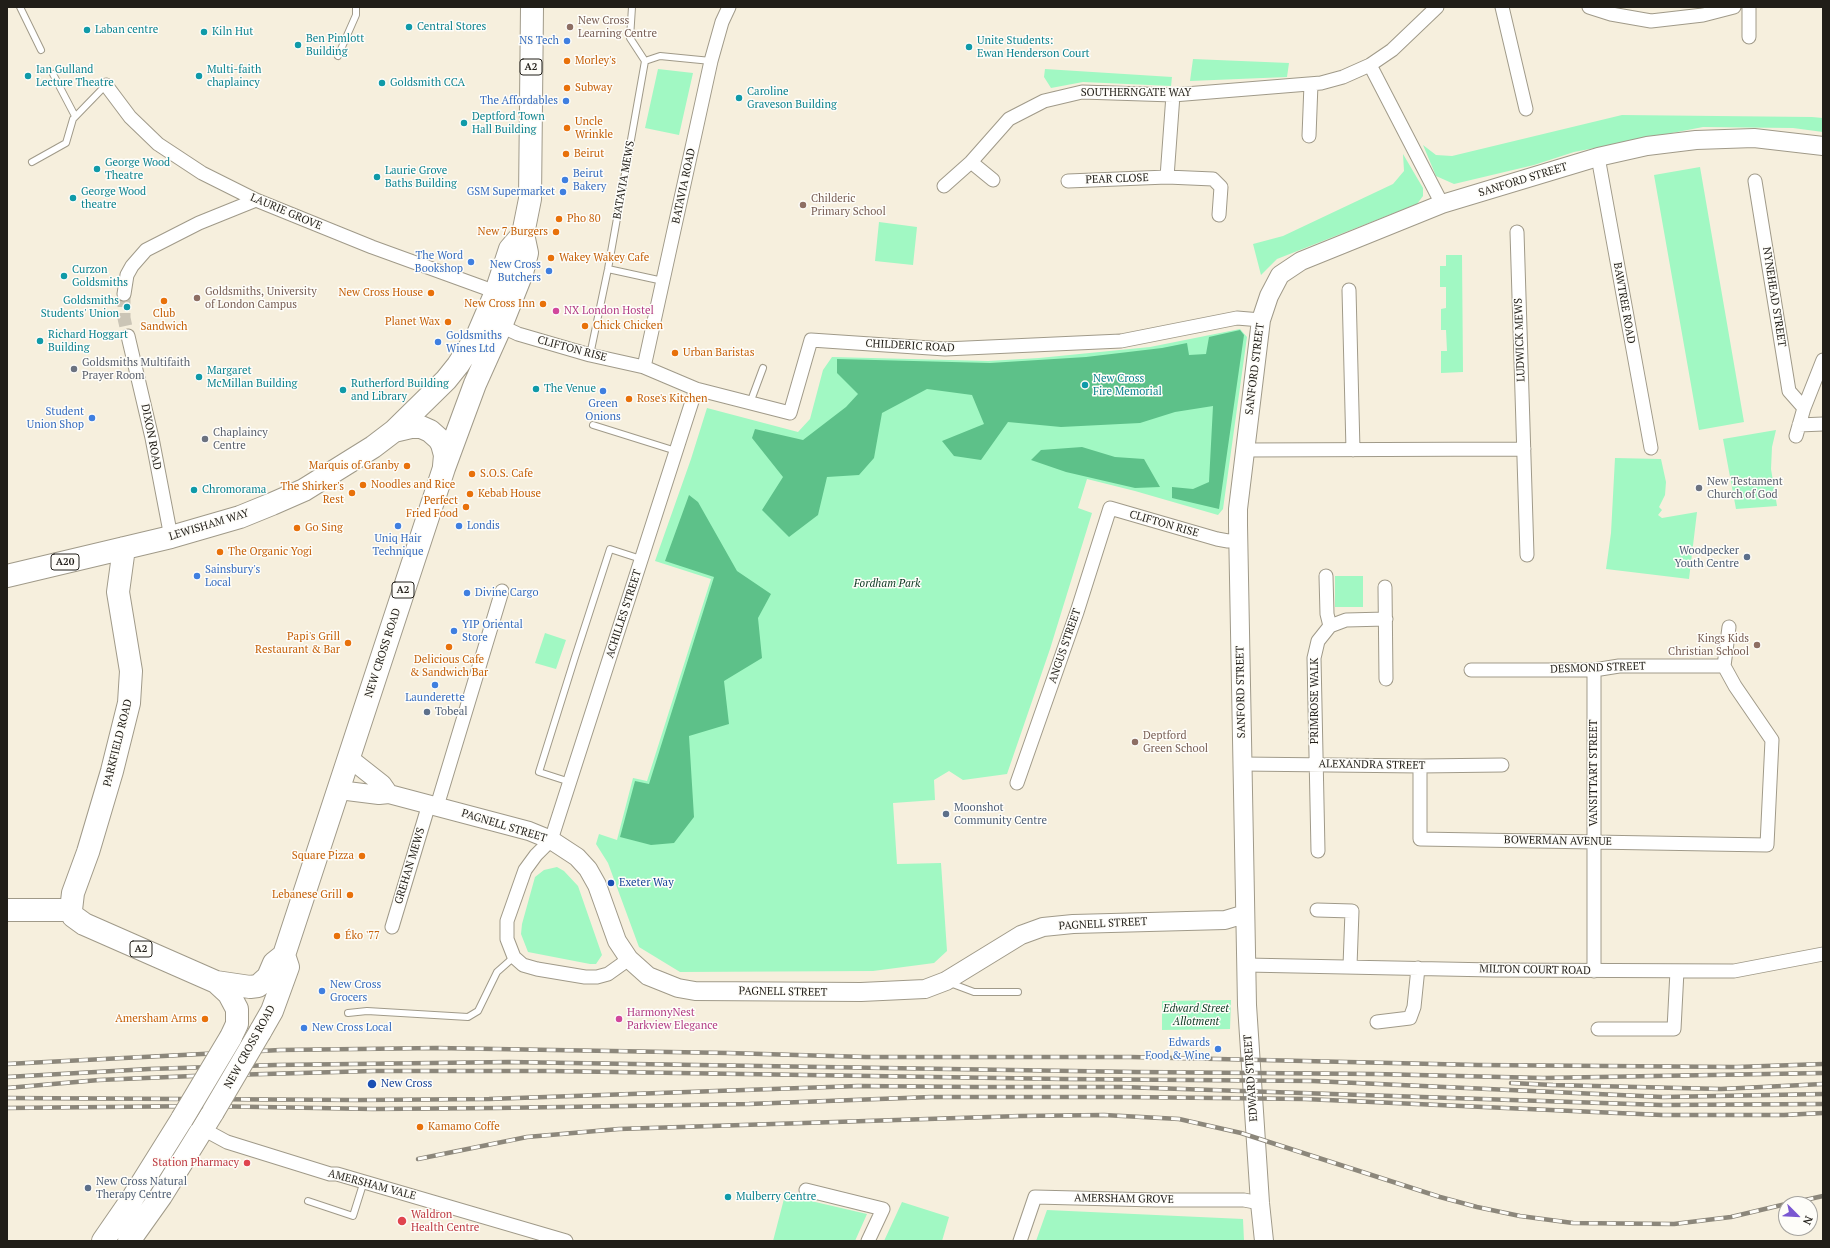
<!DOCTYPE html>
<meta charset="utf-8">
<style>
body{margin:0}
#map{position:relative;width:1830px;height:1248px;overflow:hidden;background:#f6efdd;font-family:"PT Serif",serif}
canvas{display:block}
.frame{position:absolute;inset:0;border:8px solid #211e18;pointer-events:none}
.north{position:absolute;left:1778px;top:1196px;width:40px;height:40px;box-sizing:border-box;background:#fefdf9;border:1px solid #a6a49f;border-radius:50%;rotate:114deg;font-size:11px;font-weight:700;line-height:16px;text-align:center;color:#211e18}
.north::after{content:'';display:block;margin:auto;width:14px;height:18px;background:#7a57d1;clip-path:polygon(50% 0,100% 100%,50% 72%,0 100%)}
</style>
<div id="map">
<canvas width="1830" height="1248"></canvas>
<div class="frame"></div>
<div class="north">N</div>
</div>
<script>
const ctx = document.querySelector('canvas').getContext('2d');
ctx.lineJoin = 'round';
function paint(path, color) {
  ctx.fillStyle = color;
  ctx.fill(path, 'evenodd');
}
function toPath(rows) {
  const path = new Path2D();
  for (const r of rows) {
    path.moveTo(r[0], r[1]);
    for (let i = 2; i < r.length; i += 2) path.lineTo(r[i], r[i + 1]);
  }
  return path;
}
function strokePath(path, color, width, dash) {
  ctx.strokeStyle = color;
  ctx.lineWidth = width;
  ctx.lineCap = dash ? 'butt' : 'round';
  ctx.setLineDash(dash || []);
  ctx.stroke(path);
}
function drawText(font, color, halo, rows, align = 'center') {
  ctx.font = font + ' "PT Serif",serif';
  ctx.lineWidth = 3;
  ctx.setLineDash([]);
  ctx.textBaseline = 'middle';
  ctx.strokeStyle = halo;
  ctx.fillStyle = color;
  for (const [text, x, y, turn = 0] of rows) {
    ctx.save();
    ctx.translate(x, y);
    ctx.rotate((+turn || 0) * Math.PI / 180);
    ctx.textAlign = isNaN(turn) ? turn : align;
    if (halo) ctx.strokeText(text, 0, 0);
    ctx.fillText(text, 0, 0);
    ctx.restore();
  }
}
const green = toPath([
 [1193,59,1289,63,1287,77,1190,81],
 [658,69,693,73,679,135,645,128],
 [1045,69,1172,77,1171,86,1083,82,1051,88,1044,77],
 [1622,115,1812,117,1823,118,1823,132,1793,128,1703,127,1574,152,1534,165,1454,184,1436,176,1423,145,1436,155,1452,156],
 [1403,154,1423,188,1423,196,1417,204,1277,259,1261,275,1253,244,1283,236,1393,184,1404,171],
 [1700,167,1744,422,1699,430,1654,175],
 [879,222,917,227,913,265,875,261],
 [1446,255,1462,255,1463,372,1441,373,1441,351,1447,351,1446,330,1441,330,1441,309,1446,308,1446,287,1440,287,1440,266,1446,266],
 [1240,329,1247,337,1223,509,1218,515,1135,491,1087,479,1078,508,1092,513,1050,649,1007,774,963,780,949,771,934,780,935,800,893,803,897,864,941,863,947,951,934,963,873,971,680,972,639,947,608,863,596,844,599,834,617,840,633,778,647,781,711,579,655,561,691,459,707,408,798,432,810,419,823,370,832,357,988,361,1039,358,1150,347],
 [1776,430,1772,447,1771,469,1777,506,1736,509,1723,439],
 [1615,458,1661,459,1666,482,1665,495,1659,507,1662,510,1658,515,1662,518,1697,512,1689,579,1606,569,1611,533],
 [1335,576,1363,576,1363,607,1335,607],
 [545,633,566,640,556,669,535,663],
 [557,867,564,871,578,886,602,955,596,964,590,964,528,952,521,934,522,924,535,877,544,870],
 [1231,1000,1230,1029,1162,1030,1162,1001],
 [785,1195,867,1214,855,1241,773,1241],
 [902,1202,949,1217,942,1241,884,1241],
 [1047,1210,1243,1219,1244,1241,1036,1241]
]);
const forest = toPath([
 [1240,330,1244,335,1219,509,1172,498,1172,487,1193,489,1209,482,1213,406,1175,412,1140,423,1061,427,1008,422,981,460,954,456,942,441,984,424,972,395,927,389,882,413,874,458,859,475,827,477,818,515,789,537,762,510,783,477,752,438,755,429,803,440,846,407,858,394,837,373,837,359,990,363,1086,357,1162,348,1187,343,1189,355,1206,354,1209,337],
 [1082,447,1115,457,1144,459,1160,487,1135,488,1066,472,1031,460,1041,450],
 [689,495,698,502,737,571,771,594,758,618,762,658,724,681,729,724,689,736,694,817,674,843,651,845,620,837,635,781,649,784,714,577,665,561]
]);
const streetTunnel = toPath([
 [124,294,124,318,128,336]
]);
const lane = toPath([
 [20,7,41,50],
 [338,56,356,15,356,7],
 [645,61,660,56,711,61],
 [53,74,75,116],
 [32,162,66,143,73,119,106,85],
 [608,269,663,281],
 [590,355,608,269,645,61,630,38,632,7],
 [750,403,763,368],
 [593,425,676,451],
 [570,782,539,772,575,657,610,549,641,559],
 [950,983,974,992,1018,992],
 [348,1013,367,1011,468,1017,478,1011,497,972,514,957],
 [308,1201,353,1216,364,1181]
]);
const street = toPath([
 [1502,7,1526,109],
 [1589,7,1611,14,1651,21,1703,15,1734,7],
 [1749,37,1749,7],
 [1370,65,1442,204],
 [106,85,130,117,158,144,202,173,256,200,372,247,496,292],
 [1173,95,1167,177,1213,179,1221,187,1219,215],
 [1309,136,1311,84],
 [1598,157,1651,448],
 [971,162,993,180],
 [1068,181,1167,177],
 [1755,181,1789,391,1804,408],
 [944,186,971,162,1009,119,1044,101,1082,92,1173,95,1321,83,1343,77,1370,65,1392,50,1437,7],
 [1517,232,1527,555],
 [1349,290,1353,450],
 [124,294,127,275,132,266,146,250,199,223,256,200],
 [501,326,518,334,590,355,644,367,696,389,790,413,811,340,945,349,1121,341,1237,318,1261,320],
 [128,336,152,438,171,537],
 [644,367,711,61,722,22,729,7],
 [1799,425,1823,424],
 [1796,436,1804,408,1823,360],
 [1245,450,1524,449],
 [1326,576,1327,614,1330,626],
 [1385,587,1386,679],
 [1471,670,1594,670,1619,666,1724,666],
 [1594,670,1594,971],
 [1242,764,1420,766,1502,765],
 [1420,766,1420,839,1767,845,1772,740,1735,686,1724,666,1729,627],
 [1017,783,1077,612,1110,508,1217,539,1228,541,1238,540],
 [437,806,502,591],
 [1318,851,1314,658,1318,641,1330,626,1346,620,1386,619],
 [1317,910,1352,911,1350,966],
 [392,927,429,804],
 [629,959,608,974,597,977,585,977,537,969,523,965,514,957,507,939,507,921,525,870,536,855,551,840,696,389],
 [1246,965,1493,970,1734,971,1823,954],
 [1377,1022,1410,1018,1414,1007,1418,968],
 [1598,1029,1674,1029,1677,971],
 [203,1129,227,1142,330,1174,337,1174,566,1241],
 [806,1190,883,1209,868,1241],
 [1020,1241,1035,1197,1156,1200,1244,1200,1260,1203]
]);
const secondary = toPath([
 [349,758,382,784,389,794],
 [339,790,379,795,389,794,529,831,551,840,577,857,588,869,597,885,617,941,629,959,648,976,678,988,695,991,861,992,925,989,946,981,1021,935,1043,927,1073,924,1225,920,1245,914],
 [1264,1241,1260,1203,1247,1005,1238,525,1238,509,1261,320,1269,296,1280,275,1301,261,1442,204,1598,157,1647,146,1696,140,1754,138,1823,146]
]);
const highway = toPath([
 [394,431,411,427,421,427,430,431,439,439,442,444,445,455,444,466],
 [124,548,118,592,131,671,129,703,112,771,88,852,73,893,71,910,73,916,84,924,216,982,250,987,258,986,268,977,274,963,284,955],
 [7,576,171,537,240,517,272,504,304,490,373,447,394,431,446,380,458,365,478,334,496,292,510,249,523,234],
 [7,910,71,910],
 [216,982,229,994,237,1009,237,1024,231,1037],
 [260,1032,272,1011,288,967,284,955,444,468,475,384,501,326,522,273,527,253,523,234,530,199,532,7],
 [103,1241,132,1199,182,1119],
 [129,1241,161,1196,213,1112]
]);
const rail = toPath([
 [7,1064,280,1050,437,1048,728,1053,866,1057,1131,1057,1478,1065,1737,1067,1823,1064],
 [7,1077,149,1069,275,1065,509,1062,1136,1072,1375,1074,1543,1078,1823,1073],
 [1511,1083,1553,1085,1721,1089,1823,1084],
 [7,1088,99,1080,193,1076,373,1071,550,1071,1063,1079,1313,1081,1663,1097,1823,1094],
 [7,1098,360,1100,489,1099,858,1086,978,1087,1122,1087,1662,1105,1823,1104],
 [7,1108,204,1106,373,1109,497,1108,749,1104,931,1097,1125,1097,1305,1099,1662,1115,1784,1115,1823,1113],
 [418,1159,527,1137,619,1129,1020,1116,1104,1115,1179,1119,1241,1133,1440,1197,1477,1207,1520,1216,1573,1223,1674,1224,1731,1217,1786,1204],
 [1787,1204,1823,1196]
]);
const highwayBridge = toPath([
 [213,1112,260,1032],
 [182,1119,231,1037]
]);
const markers = [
 [409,27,4,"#0f9aa8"],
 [570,27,4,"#8d6e63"],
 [87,30,4,"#0f9aa8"],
 [204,32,4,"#0f9aa8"],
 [567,41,4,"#3f7fe0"],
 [298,45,4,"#0f9aa8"],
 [969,47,4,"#0f9aa8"],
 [567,61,4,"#e8710a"],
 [28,76,4,"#0f9aa8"],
 [199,76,4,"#0f9aa8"],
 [382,83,4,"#0f9aa8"],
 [567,88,4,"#e8710a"],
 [739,98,4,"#0f9aa8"],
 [566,101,4,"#3f7fe0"],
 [464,123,4,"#0f9aa8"],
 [567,128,4,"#e8710a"],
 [566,154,4,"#e8710a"],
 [97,169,4,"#0f9aa8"],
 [377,177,4,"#0f9aa8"],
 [565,180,4,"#3f7fe0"],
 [563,192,4,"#3f7fe0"],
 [73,198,4,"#0f9aa8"],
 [803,205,4,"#8d6e63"],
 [559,219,4,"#e8710a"],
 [556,232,4,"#e8710a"],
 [551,258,4,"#e8710a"],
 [471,262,4,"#3f7fe0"],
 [549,271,4,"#3f7fe0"],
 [64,276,4,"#0f9aa8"],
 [431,293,4,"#e8710a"],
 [197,298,4,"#8d6e63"],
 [164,301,4,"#e8710a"],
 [543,304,4,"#e8710a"],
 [127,307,4,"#0f9aa8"],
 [556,311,4,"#d1479c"],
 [448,322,4,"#e8710a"],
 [585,326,4,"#e8710a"],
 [40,341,4,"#0f9aa8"],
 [438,342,4,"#3f7fe0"],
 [675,353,4,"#e8710a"],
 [74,369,4,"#6b7280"],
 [199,377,4,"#0f9aa8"],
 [1085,385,4,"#0f9aa8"],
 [536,389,4,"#0f9aa8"],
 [343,390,4,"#0f9aa8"],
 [603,391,4,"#3f7fe0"],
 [629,399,4,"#e8710a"],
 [92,418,4,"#3f7fe0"],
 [205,439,4,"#6b7280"],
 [407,466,4,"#e8710a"],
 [472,474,4,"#e8710a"],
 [363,485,4,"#e8710a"],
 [1699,488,4,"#6b7280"],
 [194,490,4,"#0f9aa8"],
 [352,493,4,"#e8710a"],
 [470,494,4,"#e8710a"],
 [466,507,4,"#e8710a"],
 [398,526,4,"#3f7fe0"],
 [459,526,4,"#3f7fe0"],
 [297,528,4,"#e8710a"],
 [220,552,4,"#e8710a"],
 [1747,557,4,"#5c6f8a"],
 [197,576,4,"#3f7fe0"],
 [467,593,4,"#3f7fe0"],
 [454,631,4,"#3f7fe0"],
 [348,643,4,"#e8710a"],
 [1757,645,4,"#8d6e63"],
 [449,647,4,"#e8710a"],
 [435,685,4,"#3f7fe0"],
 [427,712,4,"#5c6f8a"],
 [1135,742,4,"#8d6e63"],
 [946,814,4,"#5c6f8a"],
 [362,856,4,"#e8710a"],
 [611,883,4,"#1a4fb4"],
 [350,895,4,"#e8710a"],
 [337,936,4,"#e8710a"],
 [322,991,4,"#3f7fe0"],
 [205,1019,4,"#e8710a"],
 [619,1019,4,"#d1479c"],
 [304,1028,4,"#3f7fe0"],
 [1218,1049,4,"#3f7fe0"],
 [372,1084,5,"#1a4fb4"],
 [420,1127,4,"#e8710a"],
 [247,1163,4,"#e0444e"],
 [88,1188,4,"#5c6f8a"],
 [728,1197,4,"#0f9aa8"],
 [402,1221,5,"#e0444e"]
];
const shields = [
 [531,67,22],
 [65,562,28],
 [403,590,22],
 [141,949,22]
];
const shieldNames = [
 ["A2",531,67],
 ["A20",65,562],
 ["A2",403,590],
 ["A2",141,949]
];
const educationNames = [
 ["New Cross",578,21],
 ["Learning Centre",578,34],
 ["Childeric",811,199],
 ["Primary School",811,212],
 ["Goldsmiths, University",205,292],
 ["of London Campus",205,305],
 ["Kings Kids",1749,639,"right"],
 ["Christian School",1749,652,"right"],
 ["Deptford",1143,736],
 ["Green School",1143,749]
];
const cultureNames = [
 ["Central Stores",417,27],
 ["Laban centre",95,30],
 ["Kiln Hut",212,32],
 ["Ben Pimlott",306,39],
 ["Building",306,52],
 ["Unite Students:",977,41],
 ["Ewan Henderson Court",977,54],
 ["Ian Gulland",36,70],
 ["Lecture Theatre",36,83],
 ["Multi-faith",207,70],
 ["chaplaincy",207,83],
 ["Goldsmith CCA",390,83],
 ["Caroline",747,92],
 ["Graveson Building",747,105],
 ["Deptford Town",472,117],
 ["Hall Building",472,130],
 ["George Wood",105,163],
 ["Theatre",105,176],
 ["Laurie Grove",385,171],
 ["Baths Building",385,184],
 ["George Wood",81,192],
 ["theatre",81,205],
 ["Curzon",72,270],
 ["Goldsmiths",72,283],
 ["Goldsmiths",119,301,"right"],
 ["Students' Union",119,314,"right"],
 ["Richard Hoggart",48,335],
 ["Building",48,348],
 ["Margaret",207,371],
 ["McMillan Building",207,384],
 ["New Cross",1093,379],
 ["Fire Memorial",1093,392],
 ["Rutherford Building",351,384],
 ["and Library",351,397],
 ["The Venue",544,389],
 ["Chromorama",202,490],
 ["Mulberry Centre",736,1197]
];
const shopNames = [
 ["NS Tech",559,41,"right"],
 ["The Affordables",558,101,"right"],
 ["Beirut",573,174],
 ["Bakery",573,187],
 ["GSM Supermarket",555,192,"right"],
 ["The Word",463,256,"right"],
 ["Bookshop",463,269,"right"],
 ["New Cross",541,265,"right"],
 ["Butchers",541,278,"right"],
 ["Goldsmiths",446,336],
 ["Wines Ltd",446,349],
 ["Green",603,404,"center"],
 ["Onions",603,417,"center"],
 ["Student",84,412,"right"],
 ["Union Shop",84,425,"right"],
 ["Londis",467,526],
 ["Uniq Hair",398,539,"center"],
 ["Technique",398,552,"center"],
 ["Sainsbury's",205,570],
 ["Local",205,583],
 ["Divine Cargo",475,593],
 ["YIP Oriental",462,625],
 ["Store",462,638],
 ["Launderette",435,698,"center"],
 ["New Cross",330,985],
 ["Grocers",330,998],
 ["New Cross Local",312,1028],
 ["Edwards",1210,1043,"right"],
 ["Food & Wine",1210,1056,"right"]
];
const foodNames = [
 ["Morley's",575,61],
 ["Subway",575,88],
 ["Uncle",575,122],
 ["Wrinkle",575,135],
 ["Beirut",574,154],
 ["Pho 80",567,219],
 ["New 7 Burgers",548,232,"right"],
 ["Wakey Wakey Cafe",559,258],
 ["New Cross House",423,293,"right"],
 ["New Cross Inn",535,304,"right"],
 ["Club",164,314,"center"],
 ["Sandwich",164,327,"center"],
 ["Planet Wax",440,322,"right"],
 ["Chick Chicken",593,326],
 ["Urban Baristas",683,353],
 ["Rose's Kitchen",637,399],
 ["Marquis of Granby",399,466,"right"],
 ["S.O.S. Cafe",480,474],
 ["Noodles and Rice",371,485],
 ["The Shirker's",344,487,"right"],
 ["Rest",344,500,"right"],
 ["Kebab House",478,494],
 ["Perfect",458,501,"right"],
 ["Fried Food",458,514,"right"],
 ["Go Sing",305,528],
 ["The Organic Yogi",228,552],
 ["Papi's Grill",340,637,"right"],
 ["Restaurant & Bar",340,650,"right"],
 ["Delicious Cafe",449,660,"center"],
 ["& Sandwich Bar",449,673,"center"],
 ["Square Pizza",354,856,"right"],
 ["Lebanese Grill",342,895,"right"],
 ["Éko '77",345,936],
 ["Amersham Arms",197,1019,"right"],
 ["Kamamo Coffe",428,1127]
];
const streetNames = [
 ["SOUTHERNGATE WAY",1136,93],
 ["PEAR CLOSE",1117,179,-2],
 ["BATAVIA MEWS",624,180,-80],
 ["SANFORD STREET",1523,180,-17],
 ["BATAVIA ROAD",684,186,-78],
 ["LAURIE GROVE",286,212,23],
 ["NYNEHEAD STREET",1774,297,81],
 ["BAWTREE ROAD",1624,303,80],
 ["LUDWICK MEWS",1520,340,-92],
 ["CHILDERIC ROAD",910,346,3],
 ["CLIFTON RISE",572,349,15],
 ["SANFORD STREET",1255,369,-83],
 ["DIXON ROAD",151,437,79],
 ["CLIFTON RISE",1164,524,16],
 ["LEWISHAM WAY",209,525,-17],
 ["ACHILLES STREET",624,614,-72],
 ["ANGUS STREET",1065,646,-71],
 ["NEW CROSS ROAD",383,653,-72],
 ["DESMOND STREET",1598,668,-2],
 ["SANFORD STREET",1241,692,-91],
 ["PRIMROSE WALK",1315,701,-90],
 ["PARKFIELD ROAD",118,743,-76],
 ["ALEXANDRA STREET",1372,765,1],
 ["VANSITTART STREET",1594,773,-90],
 ["PAGNELL STREET",504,826,17],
 ["BOWERMAN AVENUE",1558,841,1],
 ["GREHAN MEWS",410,866,-73],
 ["PAGNELL STREET",1103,924,-3],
 ["MILTON COURT ROAD",1535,970,1],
 ["PAGNELL STREET",783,992,1],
 ["NEW CROSS ROAD",250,1047,-61],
 ["EDWARD STREET",1251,1078,-94],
 ["AMERSHAM VALE",372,1185,15],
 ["AMERSHAM GROVE",1124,1199,1]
];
const hotelNames = [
 ["NX London Hostel",564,311],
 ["HarmonyNest",627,1013],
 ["Parkview Elegance",627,1026]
];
const worshipNames = [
 ["Goldsmiths Multifaith",82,363],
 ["Prayer Room",82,376],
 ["Chaplaincy",213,433],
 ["Centre",213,446],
 ["New Testament",1707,482],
 ["Church of God",1707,495]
];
const serviceNames = [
 ["Woodpecker",1739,551,"right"],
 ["Youth Centre",1739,564,"right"],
 ["Tobeal",435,712],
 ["Moonshot",954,808],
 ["Community Centre",954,821],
 ["New Cross Natural",96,1182],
 ["Therapy Centre",96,1195]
];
const parkNames = [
 ["Fordham Park",887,584],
 ["Edward Street",1196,1009],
 ["Allotment",1196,1022]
];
const transitNames = [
 ["Exeter Way",619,883],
 ["New Cross",381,1084]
];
const healthNames = [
 ["Station Pharmacy",239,1163],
 ["Waldron",411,1215,"left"],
 ["Health Centre",411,1228,"left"]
];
paint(green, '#a1f8c3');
paint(forest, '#5dc189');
strokePath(streetTunnel, '#cbc5b6', 13, [13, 6]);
strokePath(lane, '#a09a89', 8);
strokePath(street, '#a09a89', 15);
strokePath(secondary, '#a09a89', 20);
strokePath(highway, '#a09a89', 24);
strokePath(lane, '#fff', 6);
strokePath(street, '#fff', 13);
strokePath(secondary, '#fff', 18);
strokePath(highway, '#fff', 22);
strokePath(rail, '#8c877b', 4.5);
strokePath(rail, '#fefdf9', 3, [9]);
strokePath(highwayBridge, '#a09a89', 24, []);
strokePath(highwayBridge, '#fff', 22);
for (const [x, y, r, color] of markers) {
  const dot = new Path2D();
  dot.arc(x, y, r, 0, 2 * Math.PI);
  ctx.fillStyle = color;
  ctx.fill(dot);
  strokePath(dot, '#fefdf9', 1.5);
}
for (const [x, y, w] of shields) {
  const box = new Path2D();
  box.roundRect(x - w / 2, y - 8, w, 16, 3);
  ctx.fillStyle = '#fefdf9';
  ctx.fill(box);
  strokePath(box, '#211e18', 1);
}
drawText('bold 10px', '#211e18', null, shieldNames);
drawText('11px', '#785e54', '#fefdf9', educationNames, 'left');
drawText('11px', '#0d838f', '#fefdf9', cultureNames, 'left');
drawText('11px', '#366cbe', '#fefdf9', shopNames, 'left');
drawText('11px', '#c56008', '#fefdf9', foodNames, 'left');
drawText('11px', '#211e18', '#fefdf9', streetNames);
drawText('11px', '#b23c85', '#fefdf9', hotelNames, 'left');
drawText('11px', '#5b616d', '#fefdf9', worshipNames, 'left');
drawText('11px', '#4e5e75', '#fefdf9', serviceNames, 'left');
drawText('italic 11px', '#0a3620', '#fefdf9', parkNames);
drawText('11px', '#164399', '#fefdf9', transitNames, 'left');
drawText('11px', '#be3a42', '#fefdf9', healthNames, 'right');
</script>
